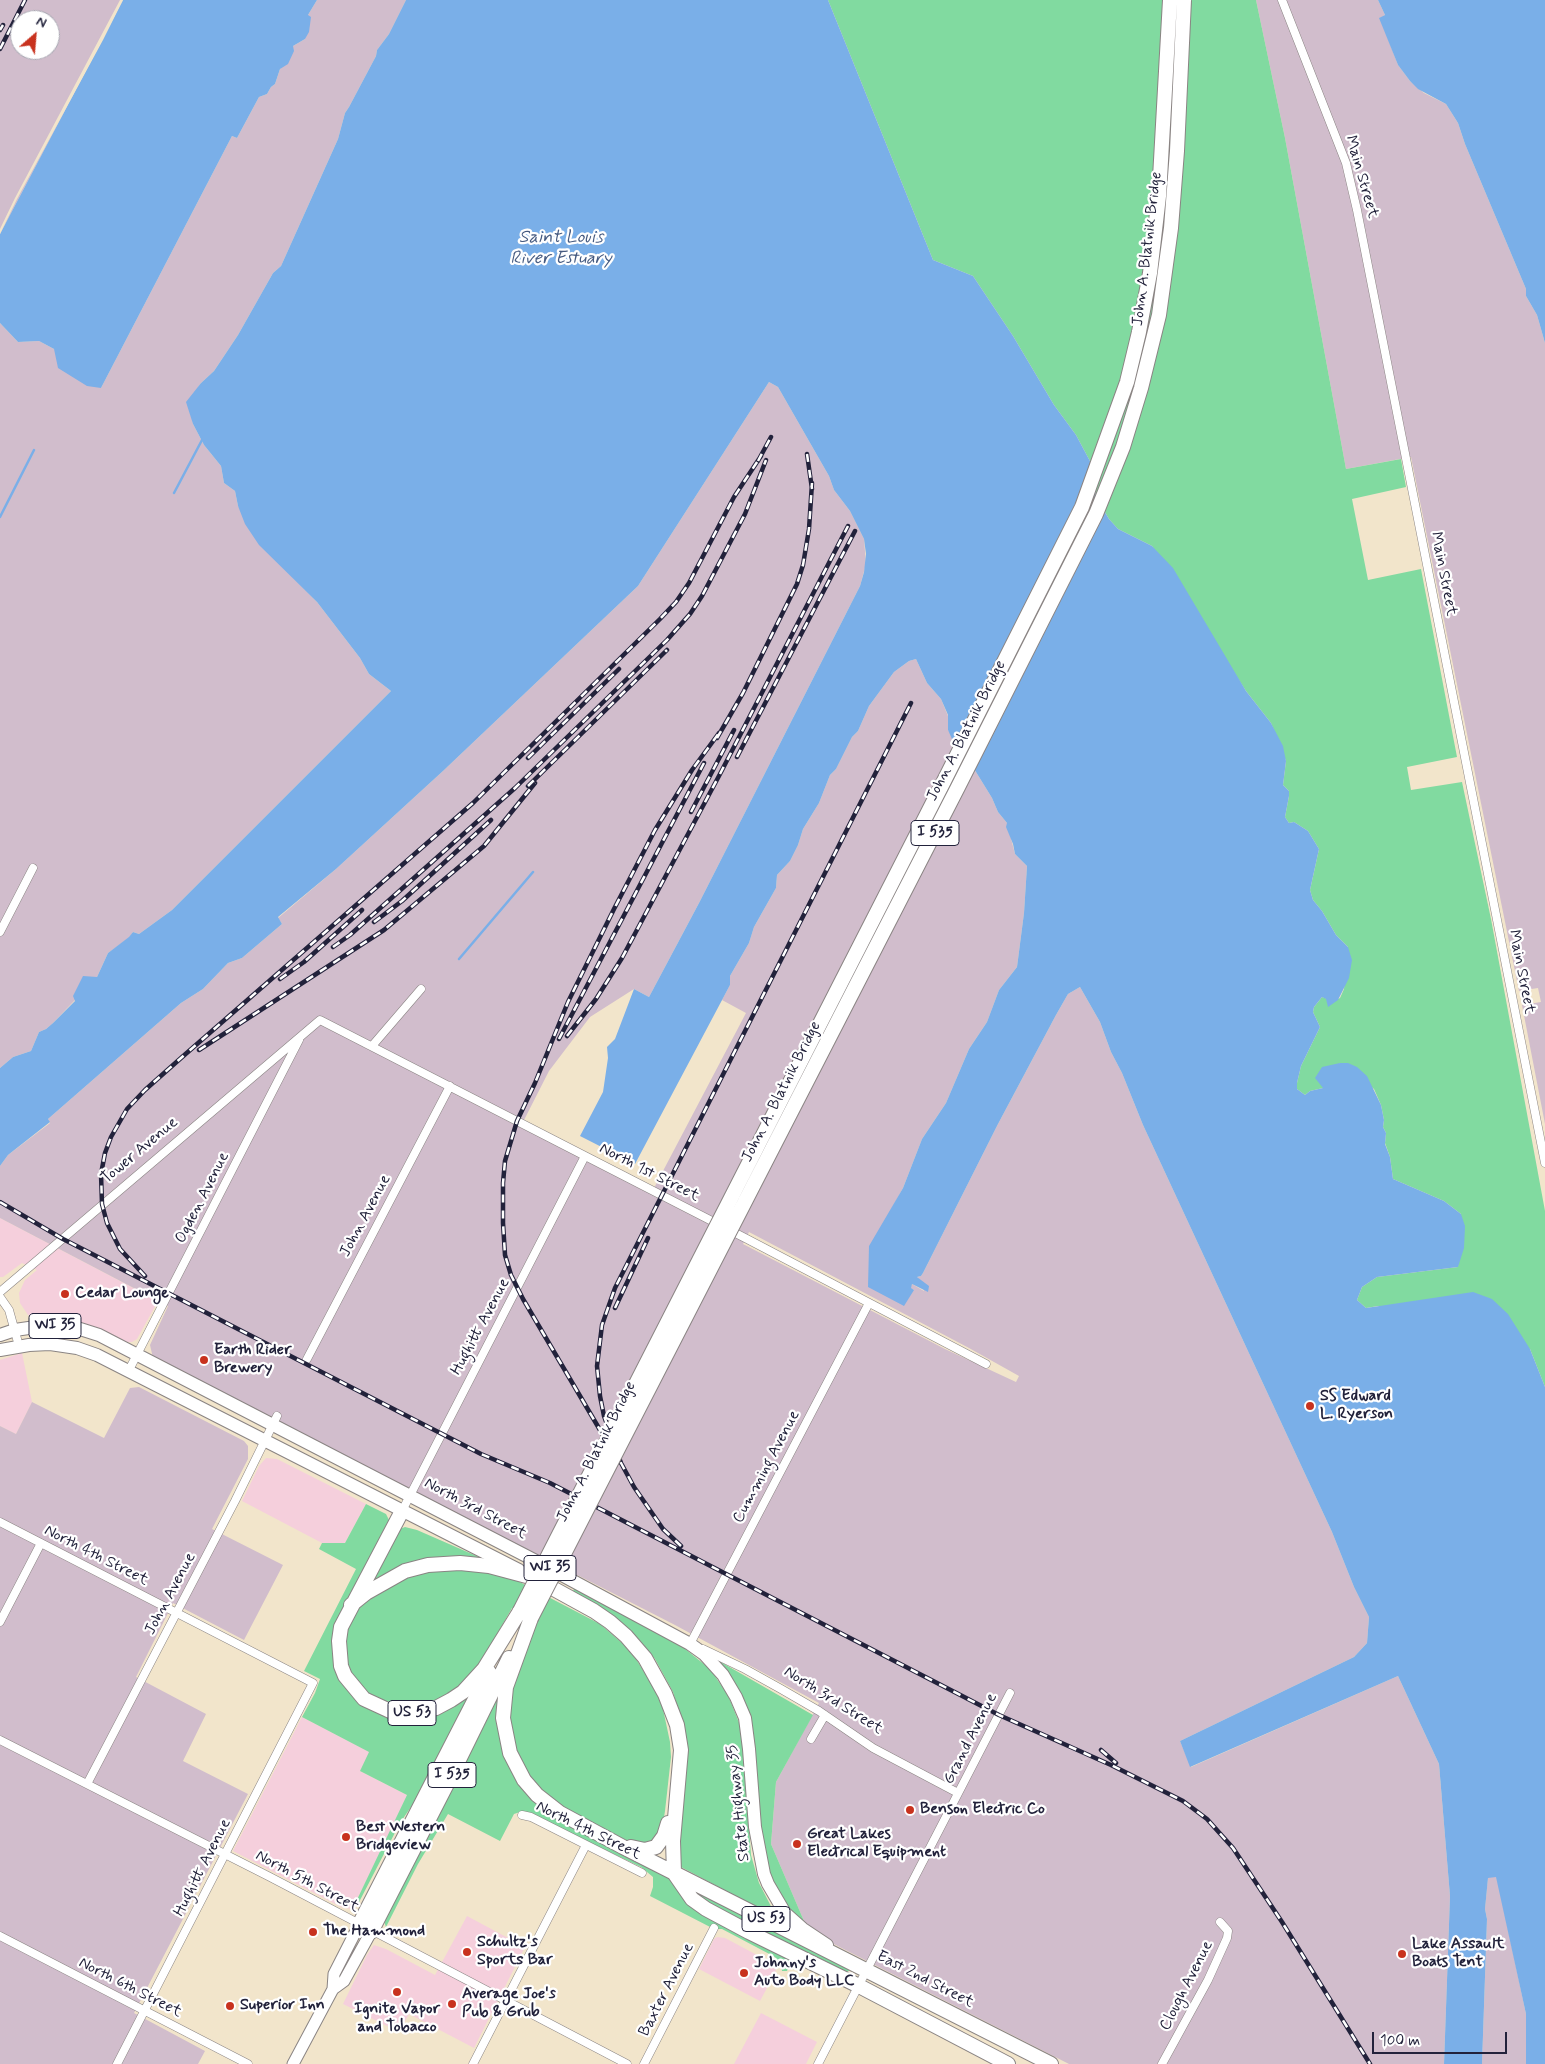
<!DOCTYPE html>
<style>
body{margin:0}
#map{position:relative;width:1545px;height:2064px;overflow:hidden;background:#f2e5cb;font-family:Mynerve,sans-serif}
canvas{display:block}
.north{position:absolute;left:10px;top:10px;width:50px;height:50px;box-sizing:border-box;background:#fff;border:1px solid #a7a7b1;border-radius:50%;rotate:27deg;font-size:14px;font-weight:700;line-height:20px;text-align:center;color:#22223b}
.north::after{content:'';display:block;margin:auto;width:18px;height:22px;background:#c8321e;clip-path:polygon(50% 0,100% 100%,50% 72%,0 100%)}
.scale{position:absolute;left:1372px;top:2032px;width:135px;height:22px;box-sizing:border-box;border:2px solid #22223b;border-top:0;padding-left:6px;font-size:15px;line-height:18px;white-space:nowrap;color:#22223b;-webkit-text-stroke:4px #fff;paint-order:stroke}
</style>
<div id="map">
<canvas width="1545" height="2064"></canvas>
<div class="north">N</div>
<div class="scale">100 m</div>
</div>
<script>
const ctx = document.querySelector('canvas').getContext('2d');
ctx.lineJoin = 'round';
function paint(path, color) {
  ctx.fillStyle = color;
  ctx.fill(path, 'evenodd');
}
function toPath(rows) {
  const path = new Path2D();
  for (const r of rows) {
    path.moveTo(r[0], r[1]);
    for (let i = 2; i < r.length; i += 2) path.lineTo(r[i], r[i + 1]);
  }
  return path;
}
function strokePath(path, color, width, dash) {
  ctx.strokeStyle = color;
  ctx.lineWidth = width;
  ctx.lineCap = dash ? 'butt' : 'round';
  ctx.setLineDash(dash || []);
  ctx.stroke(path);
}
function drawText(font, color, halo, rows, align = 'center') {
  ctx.font = font + ' Mynerve,sans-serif';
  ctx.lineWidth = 4.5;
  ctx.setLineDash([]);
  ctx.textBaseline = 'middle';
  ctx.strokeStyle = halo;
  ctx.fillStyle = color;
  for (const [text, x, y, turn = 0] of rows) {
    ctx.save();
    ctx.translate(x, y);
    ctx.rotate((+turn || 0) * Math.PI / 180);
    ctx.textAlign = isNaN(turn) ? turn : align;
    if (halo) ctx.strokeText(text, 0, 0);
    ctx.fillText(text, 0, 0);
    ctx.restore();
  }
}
const built = toPath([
 [0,1218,158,1301,137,1339,132,1342,127,1342,76,1322,35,1318,28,1315,20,1303,19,1293,25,1280,37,1270,22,1263,3,1277,0,1277],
 [22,1353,32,1402,16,1434,0,1426,0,1360],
 [266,1458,277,1459,366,1504,345,1543,322,1543,242,1501,259,1466],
 [302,1717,370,1752,360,1771,407,1795,388,1838,352,1909,343,1908,233,1851],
 [467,1916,525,1947,474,2048,409,2014,399,2032,343,2004,367,1955,374,1945,386,1949,435,1975],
 [717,1937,725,1938,774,1964,776,1970,774,1975,760,2001,699,1969,714,1939],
 [761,2013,817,2042,806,2064,734,2064]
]);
const industrial = toPath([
 [0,0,123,0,0,234],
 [20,20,50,20,50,50,20,50],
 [317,0,406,0,389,34,377,50,376,56,349,107,345,113,338,139,281,266,273,273,238,335,214,371,201,383,190,400,193,424,204,445,221,466,224,483,235,491,238,506,277,561,317,602,360,658,369,674,391,691,172,910,139,934,133,932,129,938,108,953,97,977,53,1023,46,1029,39,1032,31,1051,13,1057,0,1068,0,323,18,342,39,341,54,349,101,388,232,136,237,138,259,97,267,94,271,87,275,84,280,69,293,46,305,39,308,15],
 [1256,0,1378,0,1385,15,1380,18,1398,65,1410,81,1424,93,1446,104,1458,123,1465,144,1526,289,1526,296,1537,315,1545,343,1545,1124,1522,1005,1541,1002,1538,988,1519,991,1411,457,1346,469,1285,138],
 [769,382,778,387,829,476,834,490,850,511,864,539,866,564,860,586,699,903,649,997,634,989,590,1017,549,1071,522,1124,653,1190,746,1013,722,1000,730,985,730,976,749,943,754,927,776,888,777,875,790,861,798,845,803,829,819,803,830,775,836,769,852,737,858,731,869,706,894,672,909,661,916,659,927,683,941,699,948,716,948,730,968,759,992,798,998,812,1007,823,1015,854,1027,866,1024,913,1017,967,999,990,987,1022,969,1049,946,1103,922,1139,903,1188,891,1210,868,1287,914,1290,910,1288,912,1284,924,1291,921,1281,917,1277,921,1276,923,1273,998,1124,1056,1015,1068,994,1080,987,1100,1022,1111,1052,1122,1073,1143,1125,1332,1532,1354,1587,1369,1617,1367,1643,1354,1657,1180,1741,1191,1767,1398,1676,1439,1764,1450,1896,1444,2064,1069,2064,818,1936,807,1928,771,1844,776,1782,819,1703,675,1625,153,1358,150,1345,168,1306,0,1218,0,1166,8,1155,50,1123,48,1119,181,1003,203,989,228,963,242,958,282,924,278,918,336,869,443,771,638,586],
 [749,1232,969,1348,1019,1376,1016,1382,945,1349,743,1244],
 [139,1387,244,1441,248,1446,248,1459,212,1529,283,1565,244,1640,173,1603,136,1677,206,1714,183,1761,248,1794,134,2013,205,2051,198,2064,0,2064,0,1426,16,1434,32,1402,104,1438,130,1388],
 [1488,1877,1497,1877,1526,2014,1526,2064,1482,2064,1487,1919,1485,1909]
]);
const green = toPath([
 [828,0,1256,0,1285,138,1346,469,1401,459,1406,487,1352,499,1368,580,1421,569,1457,757,1407,767,1411,790,1462,782,1491,919,1545,1211,1545,1387,1530,1349,1378,1306,1366,1308,1357,1300,1362,1287,1377,1277,1458,1267,1461,1214,1444,1201,1393,1179,1390,1157,1385,1143,1386,1133,1383,1127,1384,1120,1381,1105,1374,1089,1344,1064,1340,1063,1323,1088,1310,1091,1305,1095,1297,1089,1297,1083,1301,1066,1320,1027,1313,1012,1314,1007,1322,997,1334,1001,1340,998,1344,989,1348,947,1336,935,1322,911,1313,900,1310,890,1319,849,1308,831,1294,822,1289,823,1285,817,1289,796,1289,791,1283,785,1286,761,1271,723,1246,691,1152,546,1118,529,1109,519,1096,497,1091,463,1076,435,1054,405,1013,336,973,276,933,260],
 [366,1504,386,1514,390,1522,336,1634,363,1705,385,1716,418,1719,446,1711,477,1687,424,1788,400,1823,358,1904,353,1908,407,1795,360,1771,369,1752,302,1717,315,1693,320,1679,304,1671,356,1569,319,1549,322,1543,345,1543],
 [405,1527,417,1530,488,1561,464,1559,370,1586,400,1529],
 [437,1567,474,1569,512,1578,600,1624,622,1643,636,1659,655,1689,663,1709,670,1742,671,1757,665,1811,662,1830,654,1842,634,1844,565,1809,546,1795,533,1781,516,1754,507,1711,519,1664,538,1621,512,1608,478,1667,463,1685,433,1703,419,1707,396,1706,366,1692,352,1676,346,1659,344,1646,347,1625,358,1608,368,1598,397,1580],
 [575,1587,684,1648,710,1669,728,1695,740,1725,744,1758,751,1855,759,1883,777,1918,681,1867,678,1854,685,1733,673,1692,655,1659,632,1632,613,1615,575,1593,573,1591],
 [719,1661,813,1715,776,1782,771,1844,807,1928,789,1910,771,1882,762,1845,752,1726,746,1704,738,1688],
 [505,1675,504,1686,521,1785,670,1874,710,1916,791,1961,787,1971,782,1971,781,1965,775,1957,722,1929,714,1929,650,1896,653,1887,653,1877,641,1867,523,1811,514,1814,500,1841,448,1814,418,1864,386,1927,384,1921],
 [690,1884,850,1969,850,1970,847,1972,807,1952,781,1943,700,1899]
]);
const water = toPath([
 [123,0,317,0,308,15,311,17,309,32,305,39,293,46,294,51,288,64,280,69,275,84,271,87,267,94,259,97,237,138,232,136,101,388,87,386,58,368,54,349,39,341,18,342,0,323,0,234],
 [406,0,828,0,933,260,973,276,1013,336,1054,405,1076,435,1091,463,1096,497,1109,519,1118,529,1152,546,1173,568,1246,691,1271,723,1283,746,1286,761,1283,785,1289,791,1289,796,1285,817,1289,823,1294,822,1308,831,1319,849,1310,890,1313,900,1322,911,1336,935,1348,947,1352,960,1349,978,1338,1000,1328,1007,1326,999,1322,997,1314,1007,1313,1012,1320,1027,1301,1066,1297,1083,1297,1089,1305,1095,1310,1091,1323,1088,1315,1078,1322,1067,1340,1063,1348,1063,1357,1067,1367,1076,1381,1105,1384,1120,1383,1127,1386,1133,1385,1144,1390,1157,1393,1179,1444,1201,1461,1214,1465,1226,1464,1248,1458,1267,1377,1277,1362,1287,1357,1300,1366,1308,1473,1292,1492,1299,1508,1314,1530,1349,1545,1387,1545,2064,1526,2064,1526,2014,1496,1877,1488,1878,1485,1909,1487,1919,1482,2064,1444,2064,1450,1896,1439,1764,1398,1676,1190,1767,1180,1741,1354,1657,1367,1643,1369,1617,1354,1587,1332,1532,1143,1125,1122,1073,1111,1052,1100,1022,1080,987,1068,994,1056,1015,998,1124,923,1273,921,1276,917,1277,929,1286,928,1292,912,1284,911,1288,914,1290,904,1306,868,1287,869,1246,903,1188,922,1139,946,1103,969,1049,987,1022,999,990,1017,967,1024,913,1027,866,1015,854,1013,844,1006,827,1007,823,998,812,992,798,968,759,952,739,948,730,948,715,941,699,927,683,916,659,909,661,894,672,869,706,858,731,852,737,836,769,830,775,819,803,803,829,798,845,790,861,777,875,776,888,754,927,749,943,730,976,730,985,635,1164,580,1136,603,1092,608,1058,607,1047,615,1039,634,989,649,997,699,903,860,586,864,572,866,554,864,539,850,511,834,490,829,476,778,387,769,382,638,586,443,771,336,869,278,917,282,924,242,958,228,963,203,989,181,1003,48,1119,50,1122,8,1155,0,1166,0,1068,13,1057,31,1051,39,1032,46,1029,53,1023,75,1001,73,996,83,976,97,977,108,953,129,937,133,932,139,934,172,910,391,691,369,674,360,658,317,602,259,545,245,524,238,506,235,491,224,483,221,466,204,445,193,424,186,402,201,383,214,371,238,335,273,273,281,266,338,139,345,113,349,107,376,56,377,50,389,34],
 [1378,0,1545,0,1545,343,1537,315,1526,296,1526,289,1465,144,1458,123,1446,104,1418,89,1410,81,1398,65,1379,18,1385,15]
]);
const pier = toPath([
 [120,0,123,0,103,40,17,199,0,234,0,229,15,198]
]);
const stream = toPath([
 [174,493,202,440],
 [0,517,34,450],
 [459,959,533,872]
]);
const street = toPath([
 [1282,0,1346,163,1357,210,1545,1163],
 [0,932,33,868],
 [372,1046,421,989],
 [0,1292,320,1020,747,1239,986,1364],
 [0,1297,9,1310,19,1346],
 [307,1359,450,1086],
 [128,1372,299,1040],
 [402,1511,585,1156],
 [0,1522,313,1683,117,2064],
 [0,1622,41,1543],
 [693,1645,690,1644,869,1303],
 [703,1649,745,1669,781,1689,819,1711,873,1748,958,1793],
 [811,1739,825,1715],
 [0,1740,270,1877,627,2064],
 [87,1784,235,1501,277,1416],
 [522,1815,531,1817,642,1873],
 [0,1936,248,2064],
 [473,2064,586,1845],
 [644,2064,714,1928],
 [818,2064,1010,1693],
 [1162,2064,1208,1980,1227,1938,1228,1931,1220,1922]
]);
const secondary = toPath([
 [333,1989,344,1981,371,1932],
 [293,2064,333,1989,334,1974,359,1925]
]);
const primary = toPath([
 [0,1335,15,1330,49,1325,77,1328,99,1335,534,1560,690,1644,704,1654,723,1675,736,1697,745,1718,749,1749,755,1827,764,1874,768,1884,785,1913,803,1929,827,1945],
 [0,1350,29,1345,50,1344,77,1348,97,1355,519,1570]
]);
const highway = toPath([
 [402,1511,341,1627,339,1641,341,1666,345,1676,364,1699,390,1711,408,1713,436,1708,451,1700,463,1692,484,1669,520,1611],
 [351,1605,366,1593,405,1571,428,1565,460,1563,489,1566,534,1578,594,1611,610,1622,626,1636,645,1658,665,1694,677,1725,681,1750,673,1841,674,1873,692,1899,706,1909,749,1932,859,1986,1008,2064],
 [531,1618,506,1687,503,1718,510,1753,524,1780,537,1795,560,1813,623,1847,1051,2064],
 [631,1847,645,1850,656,1847,664,1836,668,1823],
 [359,1925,489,1672],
 [371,1932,450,1778,509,1658]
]);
const rail = toPath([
 [0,30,3,25],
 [0,49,25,0],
 [807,454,812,489],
 [758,461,771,437],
 [717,738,743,693,797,584,803,565,809,529,812,483],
 [737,757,855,531],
 [528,758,619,669],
 [528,786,667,650],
 [691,812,734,730],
 [374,922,402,901,491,820],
 [333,947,350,935,515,788,667,640,690,614,702,596,745,514,766,460],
 [280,979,304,962,362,910],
 [567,1036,596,999,622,958,720,774,848,526],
 [559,1039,704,763],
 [199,1050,384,930,484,846,535,783],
 [0,1202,63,1239,481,1454,550,1483,999,1715,1111,1765,1183,1801,1207,1819,1233,1848,1282,1922,1370,2064],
 [145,1276,120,1249,107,1223,102,1204,101,1174,105,1153,111,1137,127,1109,145,1090,181,1058,473,803,660,619,676,602,689,583,734,497,761,456],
 [615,1308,648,1238],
 [610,1447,523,1299,511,1275,505,1255,503,1223,503,1183,505,1161,517,1121,535,1083,568,1002,614,909,655,830,692,770,719,733],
 [681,1546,663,1529,634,1487,621,1463,604,1416,600,1396,597,1366,602,1325,615,1288,911,703],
 [1101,1750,1116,1763]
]);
const highwayBridge = toPath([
 [520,1611,944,781,1082,507,1127,382,1139,332,1150,273,1159,196,1170,0],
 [531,1618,958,787,1096,514,1123,447,1141,388,1159,315,1171,228,1177,151,1184,0]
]);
const markers = [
 [65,1294,5,"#c8321e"],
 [204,1360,5,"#c8321e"],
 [1310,1406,5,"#c8321e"],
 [910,1810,5,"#c8321e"],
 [346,1837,5,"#c8321e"],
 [797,1844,5,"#c8321e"],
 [313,1932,5,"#c8321e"],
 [467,1952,5,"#c8321e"],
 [1402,1954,5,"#c8321e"],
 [744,1973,5,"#c8321e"],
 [397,1992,5,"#c8321e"],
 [452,2004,5,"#c8321e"],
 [230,2006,5,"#c8321e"]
];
const shields = [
 [935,833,48],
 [55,1326,52],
 [550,1568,52],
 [412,1713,48],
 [452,1775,48],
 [766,1919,48]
];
const shieldNames = [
 ["I 535",935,833],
 ["WI 35",55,1326],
 ["WI 35",550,1568],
 ["US 53",412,1713],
 ["I 535",452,1775],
 ["US 53",766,1919]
];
const streetNames = [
 ["Main Street",1361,177,74],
 ["John A. Blatnik Bridge",1148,249,-83],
 ["Main Street",1443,574,79],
 ["John A. Blatnik Bridge",967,731,-63],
 ["Main Street",1521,972,79],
 ["John A. Blatnik Bridge",782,1092,-63],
 ["Tower Avenue",140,1151,-40],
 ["North 1st Street",649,1173,27],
 ["Ogden Avenue",203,1198,-63],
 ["John Avenue",366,1216,-62],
 ["Hughitt Avenue",481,1327,-62],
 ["John A. Blatnik Bridge",597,1452,-63],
 ["Cumming Avenue",767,1467,-62],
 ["North 3rd Street",475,1509,28],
 ["North 4th Street",96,1556,27],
 ["John Avenue",171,1594,-62],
 ["North 3rd Street",833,1701,32],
 ["Grand Avenue",971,1739,-63],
 ["State Highway 35",739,1803,-96],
 ["North 4th Street",588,1831,26],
 ["Hughitt Avenue",203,1868,-63],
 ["North 5th Street",307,1882,28],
 ["East 2nd Street",925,1980,27],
 ["Clough Avenue",1187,1986,-63],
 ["North 6th Street",130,1988,27],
 ["Baxter Avenue",667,1990,-63]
];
const poiNames = [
 ["Cedar Lounge",75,1294],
 ["Earth Rider",214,1351],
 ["Brewery",214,1369],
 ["SS Edward",1320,1397],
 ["L. Ryerson",1320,1415],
 ["Benson Electric Co",920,1810],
 ["Best Western",356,1828],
 ["Bridgeview",356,1846],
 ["Great Lakes",807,1835],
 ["Electrical Equipment",807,1853],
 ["The Hammond",323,1932],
 ["Schultz's",477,1943],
 ["Sports Bar",477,1961],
 ["Lake Assault",1412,1945],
 ["Boats Tent",1412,1963],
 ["Johnny's",754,1964],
 ["Auto Body LLC",754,1982],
 ["Average Joe's",462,1995],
 ["Pub & Grub",462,2013],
 ["Superior Inn",240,2006],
 ["Ignite Vapor",397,2010,"center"],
 ["and Tobacco",397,2028,"center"]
];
const waterNames = [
 ["Saint Louis",561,238],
 ["River Estuary",561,259]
];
paint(built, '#f5cfdc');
paint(industrial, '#d1bdcc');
paint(green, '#81daa0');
paint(water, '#7aafe8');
paint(pier, '#f2e5cb');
strokePath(stream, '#7aafe8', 2.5);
strokePath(street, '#8a8483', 9);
strokePath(secondary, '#8a8483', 13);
strokePath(primary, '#8a8483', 14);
strokePath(highway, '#8a8483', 16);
strokePath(street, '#fff', 8);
strokePath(secondary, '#fff', 11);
strokePath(primary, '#fff', 12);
strokePath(highway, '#fff', 14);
strokePath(rail, '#22223b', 4.5);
strokePath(rail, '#fff', 2.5, [8]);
strokePath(highwayBridge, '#8a8483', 16, []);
strokePath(highwayBridge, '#fff', 14);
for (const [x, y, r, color] of markers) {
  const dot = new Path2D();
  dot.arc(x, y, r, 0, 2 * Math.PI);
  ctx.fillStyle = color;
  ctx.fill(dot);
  strokePath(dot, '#fff', 2);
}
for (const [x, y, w] of shields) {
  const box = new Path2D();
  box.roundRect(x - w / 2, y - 12.5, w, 25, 4);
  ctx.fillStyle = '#fff';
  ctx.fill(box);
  strokePath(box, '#22223b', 1);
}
drawText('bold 15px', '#22223b', null, shieldNames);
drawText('16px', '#22223b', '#fff', streetNames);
drawText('bold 16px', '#22223b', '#fff', poiNames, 'left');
drawText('italic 18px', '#455a80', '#fff', waterNames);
</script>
